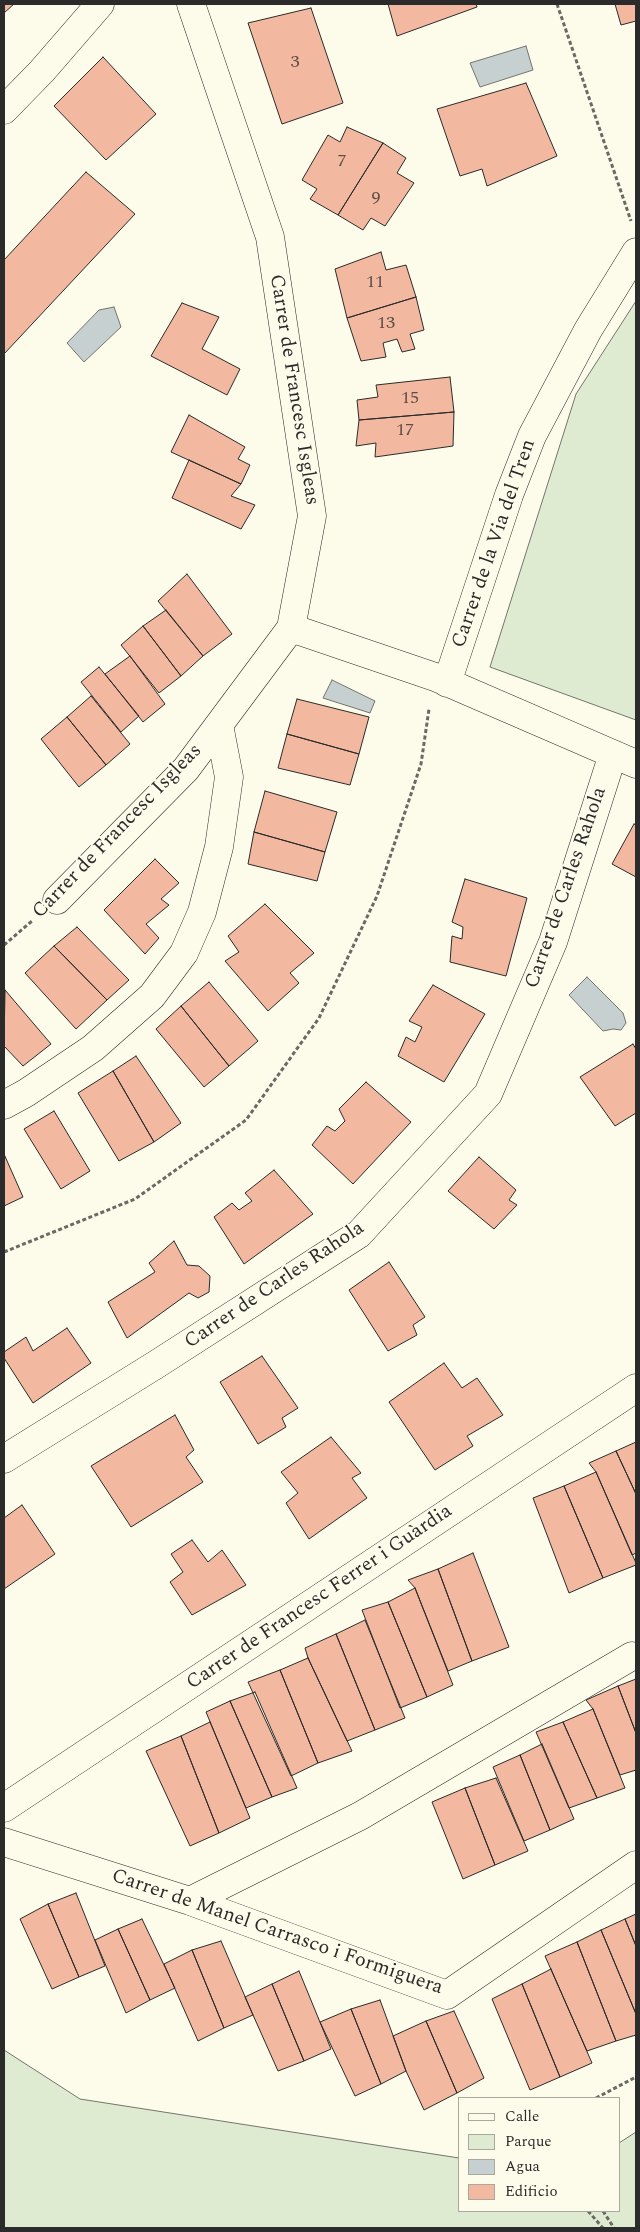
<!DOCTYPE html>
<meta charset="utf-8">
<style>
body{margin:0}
#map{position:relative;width:640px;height:2232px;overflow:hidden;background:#fdfbea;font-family:Spectral,serif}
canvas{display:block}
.frame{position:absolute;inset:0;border:5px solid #2b2b2b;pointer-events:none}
.legend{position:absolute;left:458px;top:2097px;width:162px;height:115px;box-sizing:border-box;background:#fdfbea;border:1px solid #a9a89e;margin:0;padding:6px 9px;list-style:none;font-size:15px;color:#2b2b2b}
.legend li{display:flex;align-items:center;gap:10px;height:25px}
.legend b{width:25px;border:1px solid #a9a89e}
</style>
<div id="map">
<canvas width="640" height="2232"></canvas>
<div class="frame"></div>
<ul class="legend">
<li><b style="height:6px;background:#fdfbea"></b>Calle</li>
<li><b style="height:14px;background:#deebd1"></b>Parque</li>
<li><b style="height:14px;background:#c7d0d0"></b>Agua</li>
<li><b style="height:14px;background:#f2b8a0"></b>Edificio</li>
</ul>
</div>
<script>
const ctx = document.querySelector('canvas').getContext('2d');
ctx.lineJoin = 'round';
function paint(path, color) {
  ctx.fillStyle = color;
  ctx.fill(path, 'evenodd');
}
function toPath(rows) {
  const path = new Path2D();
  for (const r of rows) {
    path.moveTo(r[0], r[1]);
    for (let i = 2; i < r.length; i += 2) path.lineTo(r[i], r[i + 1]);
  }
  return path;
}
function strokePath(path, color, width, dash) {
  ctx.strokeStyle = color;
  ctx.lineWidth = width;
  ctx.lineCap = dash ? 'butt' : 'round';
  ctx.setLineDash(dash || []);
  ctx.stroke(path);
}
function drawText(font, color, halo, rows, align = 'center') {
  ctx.font = font + ' Spectral,serif';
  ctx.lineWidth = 4;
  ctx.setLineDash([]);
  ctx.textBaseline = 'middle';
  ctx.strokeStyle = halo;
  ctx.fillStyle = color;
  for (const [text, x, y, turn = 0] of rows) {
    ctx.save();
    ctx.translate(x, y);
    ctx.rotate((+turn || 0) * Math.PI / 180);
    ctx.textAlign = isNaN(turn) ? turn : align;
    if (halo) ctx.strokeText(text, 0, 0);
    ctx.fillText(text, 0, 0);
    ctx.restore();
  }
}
const green = toPath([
 [636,301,636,720,490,667,576,394,636,301],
 [4,2050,80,2099,459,2158,459,2211,619,2211,619,2143,636,2132,636,2228,4,2228,4,2050]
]);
const water = toPath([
 [526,46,533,70,480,87,470,63,526,46],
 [114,307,121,327,84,362,67,343,99,310,114,307],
 [332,680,375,701,370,713,323,698,332,680],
 [587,977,623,1013,626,1023,621,1030,613,1029,603,1031,569,995,587,977]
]);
const building = toPath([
 [4,4,14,4,4,13,4,4],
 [388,4,476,4,477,7,397,36,388,4],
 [615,4,636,4,636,21,621,25,615,4],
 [311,8,343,103,282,124,248,23,311,8],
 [103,57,156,114,106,160,54,106,103,57],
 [526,83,557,156,487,186,482,169,460,176,437,109,526,83],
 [347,127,383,143,338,215,310,199,317,189,302,180,328,135,340,142,347,127],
 [383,143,406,158,397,173,414,183,385,226,371,218,363,230,338,215,383,143],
 [86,172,135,214,4,354,4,260,86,172],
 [381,252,386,270,406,265,416,297,347,318,335,269,381,252],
 [416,297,424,330,410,334,415,349,402,352,397,339,383,343,386,357,361,361,347,318,416,297],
 [182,303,219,317,202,349,240,369,227,395,151,356,182,303],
 [450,377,454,412,359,420,357,400,378,397,376,385,450,377],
 [454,412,453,446,375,457,376,443,356,446,359,420,454,412],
 [189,415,245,447,238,459,250,465,241,484,171,452,189,415],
 [189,460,241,484,231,496,255,505,241,529,172,498,189,460],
 [187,574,232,634,203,656,158,601,187,574],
 [166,610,203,656,181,676,143,626,166,610],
 [143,626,181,676,159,693,121,645,143,626],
 [130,656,165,704,143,722,105,674,130,656],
 [99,667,139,716,121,732,81,682,99,667],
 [91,696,130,744,106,765,67,717,91,696],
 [297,699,369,717,359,754,287,734,297,699],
 [67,717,106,765,79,787,41,739,67,717],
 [287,734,359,754,350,785,278,768,287,734],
 [265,791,337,812,325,852,254,832,265,791],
 [634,824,636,825,636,877,612,864,634,824],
 [254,832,325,852,317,881,248,864,254,832],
 [155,859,179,883,161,899,169,905,146,924,159,938,145,954,104,910,155,859],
 [465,879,527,898,506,976,450,962,452,936,462,939,463,927,452,922,465,879],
 [265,904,314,953,290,973,299,983,268,1011,225,961,239,952,228,936,265,904],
 [77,927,129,980,107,1000,54,946,77,927],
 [54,946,107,1000,76,1029,25,973,54,946],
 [209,982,258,1041,229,1066,181,1006,209,982],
 [433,985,485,1014,444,1082,398,1056,406,1037,415,1042,422,1027,409,1021,433,985],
 [5,990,51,1044,23,1066,4,1046,5,990],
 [181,1006,229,1066,204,1087,156,1029,181,1006],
 [633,1044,636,1049,636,1113,615,1126,580,1077,633,1044],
 [136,1056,181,1123,154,1142,113,1071,136,1056],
 [113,1071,154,1142,119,1161,78,1093,113,1071],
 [366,1082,411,1122,353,1184,312,1145,327,1126,335,1131,345,1121,339,1109,366,1082],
 [54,1111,90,1171,61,1189,24,1129,54,1111],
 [4,1154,23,1197,4,1206,4,1154],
 [479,1157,516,1190,509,1200,517,1205,494,1229,448,1191,479,1157],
 [274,1170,313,1214,244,1264,214,1217,232,1203,239,1210,252,1201,245,1193,274,1170],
 [174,1241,187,1265,199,1266,210,1276,209,1292,198,1298,189,1293,127,1338,108,1302,155,1272,149,1263,174,1241],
 [389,1262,425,1317,413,1325,417,1335,388,1351,349,1290,389,1262],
 [67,1328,91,1363,33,1403,4,1358,4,1352,26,1337,33,1351,67,1328],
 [262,1356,298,1408,282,1418,286,1427,258,1444,220,1382,262,1356],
 [444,1363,462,1388,477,1378,503,1415,467,1436,473,1446,435,1470,389,1402,444,1363],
 [175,1415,194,1450,186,1457,203,1482,131,1527,91,1466,175,1415],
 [331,1437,361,1473,352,1478,367,1498,309,1539,286,1503,298,1493,281,1472,331,1437],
 [636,1442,636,1494,616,1451,636,1442],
 [616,1451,636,1494,636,1553,632,1555,596,1472,589,1463,616,1451],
 [596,1472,636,1563,636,1565,603,1578,564,1486,596,1472],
 [564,1486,603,1578,569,1593,533,1498,564,1486],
 [22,1505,55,1554,4,1589,4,1518,22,1505],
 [192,1540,208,1562,222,1550,246,1585,192,1615,170,1582,183,1572,171,1554,192,1540],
 [473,1553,509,1647,472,1661,438,1569,473,1553],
 [438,1569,472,1661,448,1671,415,1588,408,1580,438,1569],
 [415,1588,453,1685,427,1697,388,1602,415,1588],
 [388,1602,427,1697,400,1708,362,1610,388,1602],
 [365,1620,405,1718,375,1730,336,1634,365,1620],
 [336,1634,375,1730,347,1741,308,1658,305,1648,336,1634],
 [308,1658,352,1751,318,1763,280,1670,308,1658],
 [280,1670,318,1763,291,1776,248,1682,280,1670],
 [636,1679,636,1733,618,1686,636,1679],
 [618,1686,636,1733,636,1770,620,1775,593,1709,586,1700,618,1686],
 [255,1692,297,1788,272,1797,230,1701,255,1692],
 [230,1701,272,1797,246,1808,206,1712,230,1701],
 [593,1709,625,1788,597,1798,563,1722,593,1709],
 [210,1722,250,1818,219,1833,181,1736,210,1722],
 [563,1722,597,1798,569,1808,536,1732,563,1722],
 [181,1736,219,1833,190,1846,146,1751,181,1736],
 [542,1744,574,1819,550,1830,520,1755,542,1744],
 [520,1755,550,1830,524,1841,493,1767,520,1755],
 [496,1778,528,1851,495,1865,465,1788,496,1778],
 [465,1788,495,1865,463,1879,432,1802,465,1788],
 [76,1893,105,1966,79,1977,48,1904,76,1893],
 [48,1904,79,1977,52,1989,20,1919,48,1904],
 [636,1914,636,1946,625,1919,636,1914],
 [142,1919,175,1988,150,2000,118,1929,142,1919],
 [625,1919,636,1946,636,2014,601,1930,625,1919],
 [118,1929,150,2000,126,2013,95,1940,118,1929],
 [601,1930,636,2014,636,2035,616,2041,577,1942,601,1930],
 [221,1941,253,2015,224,2028,192,1950,221,1941],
 [577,1942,616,2041,587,2051,545,1956,577,1942],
 [192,1950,224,2028,198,2041,164,1964,192,1950],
 [551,1969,592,2063,560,2077,522,1984,551,1969],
 [299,1971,331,2049,304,2061,272,1984,299,1971],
 [272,1984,304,2061,278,2071,245,1997,272,1984],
 [522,1984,560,2077,530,2090,492,1999,522,1984],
 [380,2000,406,2071,381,2084,351,2009,380,2000],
 [351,2009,381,2084,355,2096,320,2022,351,2009],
 [454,2011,484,2078,457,2093,426,2021,454,2011],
 [426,2021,457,2093,424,2110,406,2071,393,2036,426,2021]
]);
const path = toPath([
 [557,4,631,221],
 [4,945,32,921],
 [4,1252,135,1199,246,1120,319,1018,377,896,421,764,429,709],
 [596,2098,636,2077],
 [588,2211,603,2228],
 [603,2211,614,2228]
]);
const minor = toPath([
 [4,110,42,71,100,4],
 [291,628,435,677,636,764],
 [447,683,509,495,532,436,588,330,636,252],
 [57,900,186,769,291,628,312,516,270,237,191,4],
 [4,1105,26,1093,93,1048,152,996,184,953,202,912,219,847,229,777,219,725],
 [4,1459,157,1364,359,1234,488,1094,553,942,613,754],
 [4,1808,636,1388],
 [4,1842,190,1901,447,1995,636,1865],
 [190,1901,360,1816,632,1656]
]);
const numberNames = [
 ["3",295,63],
 ["7",342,162],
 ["9",376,199],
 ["11",375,283],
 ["13",386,324],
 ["15",410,399],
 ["17",405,431]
];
const streetNames = [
 ["Carrer de Francesc Isgleas",293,390,81],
 ["Carrer de la Via del Tren",495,544,-71],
 ["Carrer de Francesc Isgleas",118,832,-46],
 ["Carrer de Carles Rahola",567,888,-71],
 ["Carrer de Carles Rahola",275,1286,-34],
 ["Carrer de Francesc Ferrer i Guàrdia",320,1598,-34],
 ["Carrer de Manel Carrasco i Formiguera",277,1933,19]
];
paint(green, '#deebd1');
strokePath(green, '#74746e', 1);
paint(water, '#c7d0d0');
strokePath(water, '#74746e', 1);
paint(building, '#f2b8a0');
strokePath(building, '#2b2b2b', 1);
strokePath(minor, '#2b2b2b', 29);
strokePath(path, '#6a6964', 3, [4, 2.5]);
strokePath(minor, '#fdfbea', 28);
drawText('18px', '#5d4e48', null, numberNames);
drawText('20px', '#2b2b2b', '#fdfbea', streetNames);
</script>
